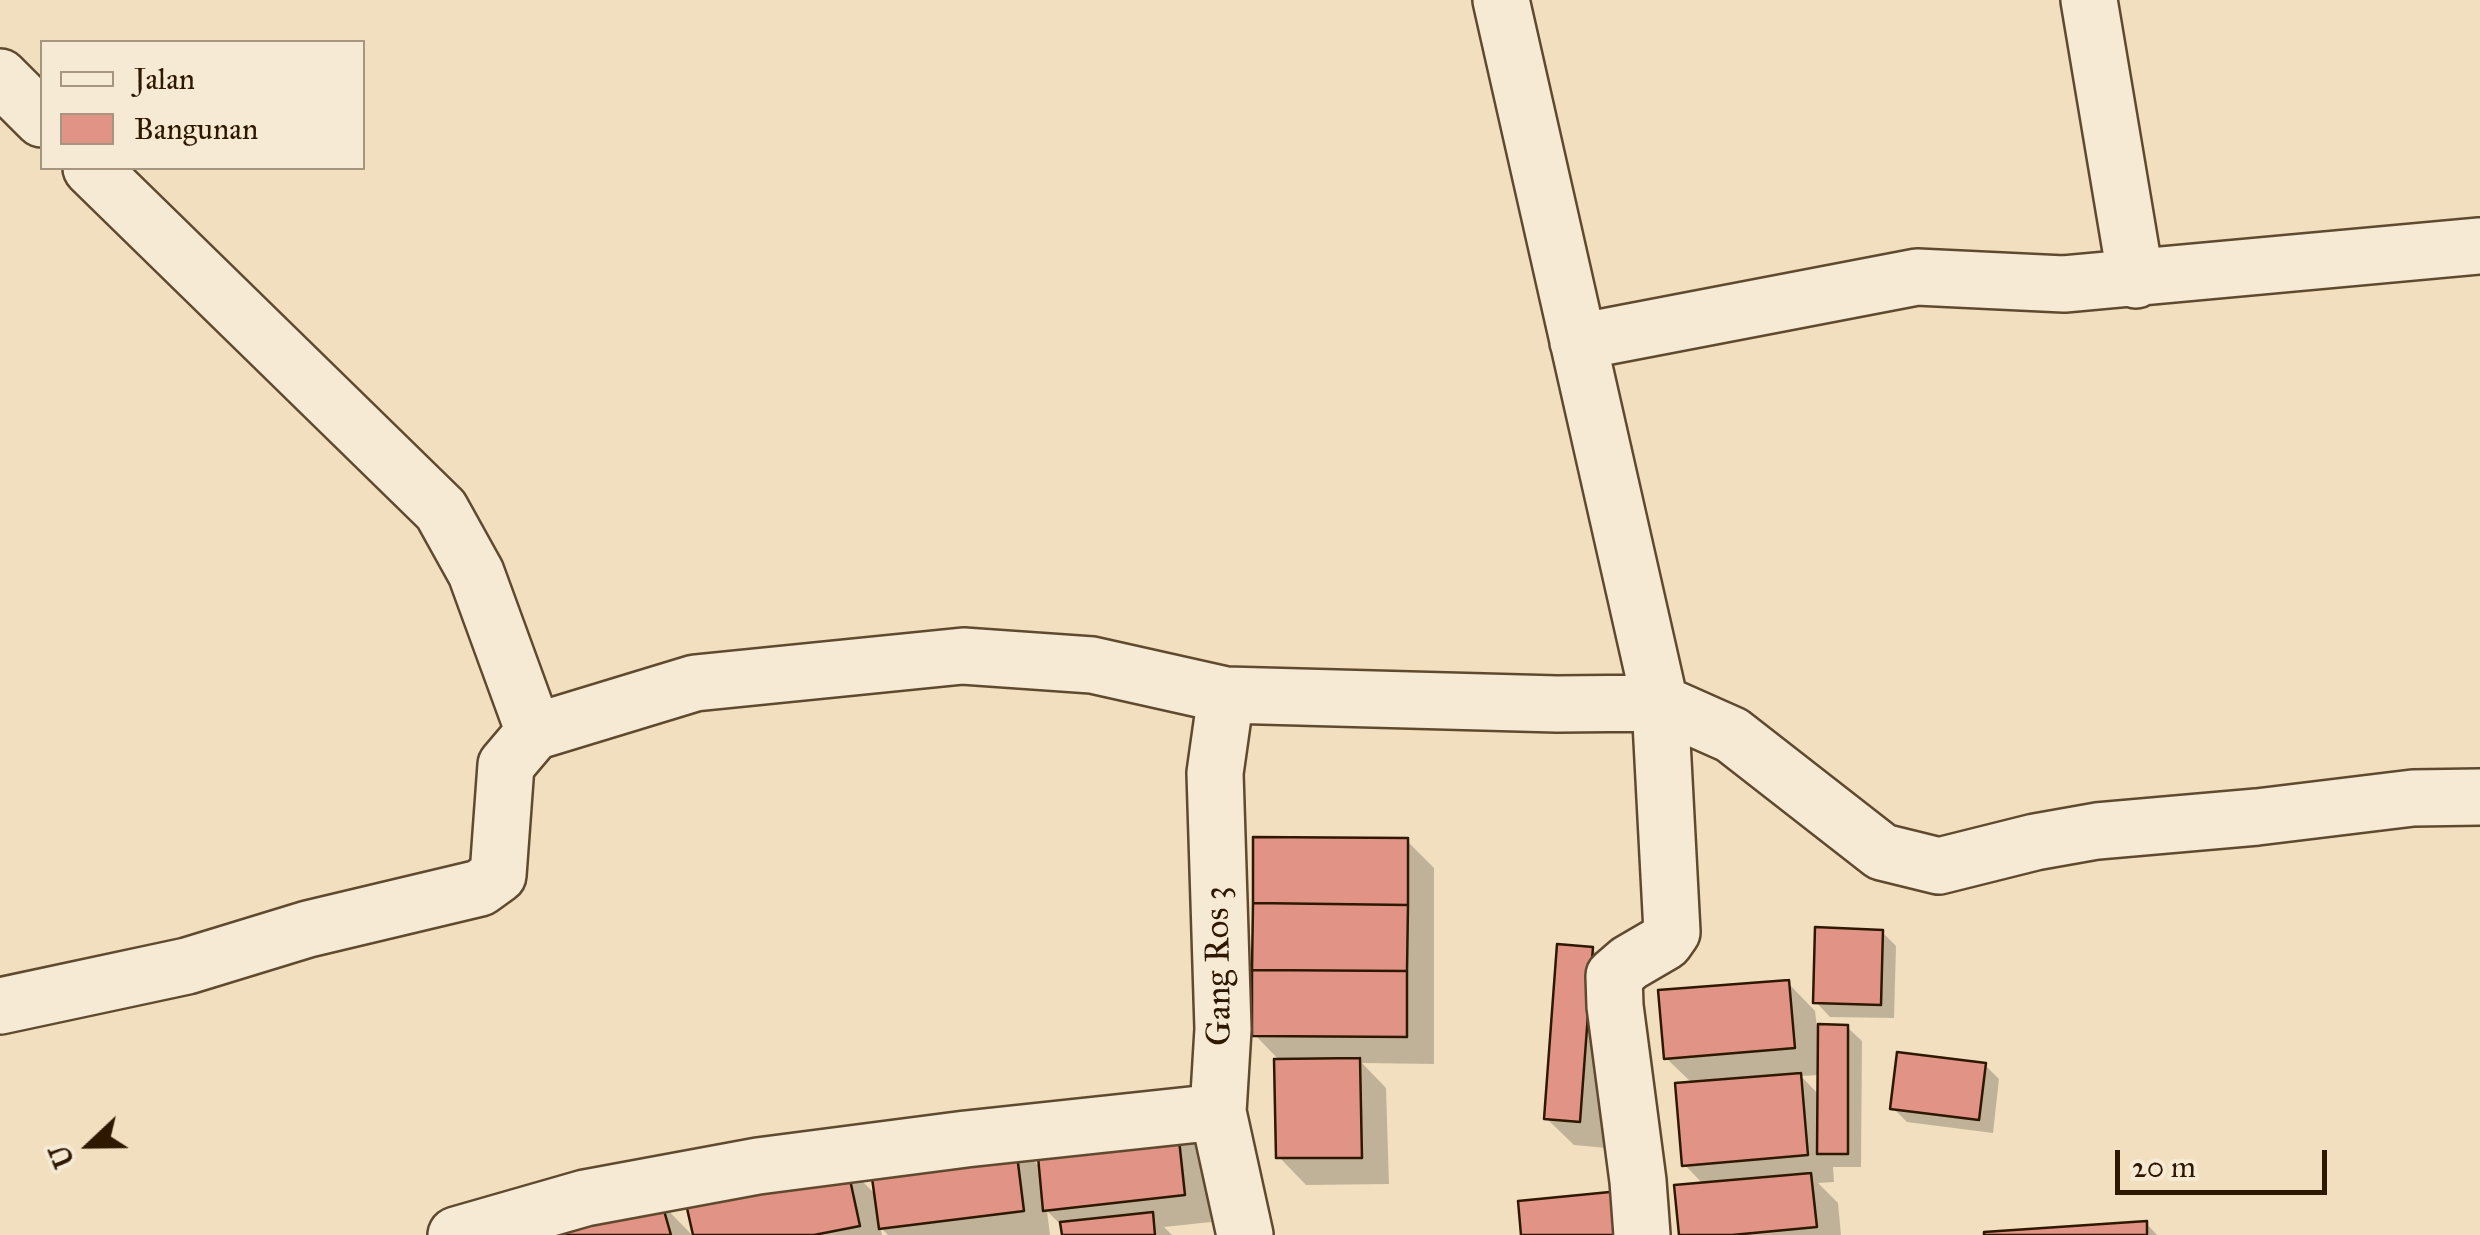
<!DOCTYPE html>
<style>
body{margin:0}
#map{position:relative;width:2480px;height:1235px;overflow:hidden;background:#f1dfbf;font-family:"IM FELL Great Primer",serif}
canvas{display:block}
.legend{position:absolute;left:40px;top:40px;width:325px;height:130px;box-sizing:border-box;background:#f6ead5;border:2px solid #a69680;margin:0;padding:12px 18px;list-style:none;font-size:30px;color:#2e1800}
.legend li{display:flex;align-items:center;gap:20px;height:50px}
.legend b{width:50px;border:2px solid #a69680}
.north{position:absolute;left:40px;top:1095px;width:100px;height:100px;-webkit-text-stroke:8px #f6ead5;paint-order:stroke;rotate:248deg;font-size:28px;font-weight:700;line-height:40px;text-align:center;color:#2e1800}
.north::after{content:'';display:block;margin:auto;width:35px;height:45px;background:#2e1800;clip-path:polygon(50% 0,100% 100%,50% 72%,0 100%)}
.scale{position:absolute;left:2115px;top:1150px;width:212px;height:45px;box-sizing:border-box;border:5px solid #2e1800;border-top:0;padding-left:12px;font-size:30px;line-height:35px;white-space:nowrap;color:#2e1800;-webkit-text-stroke:8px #f6ead5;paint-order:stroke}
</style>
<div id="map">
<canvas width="2480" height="1235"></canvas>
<ul class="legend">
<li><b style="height:12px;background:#f6ead5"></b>Jalan</li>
<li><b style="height:28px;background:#e19486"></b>Bangunan</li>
</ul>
<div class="north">U</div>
<div class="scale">20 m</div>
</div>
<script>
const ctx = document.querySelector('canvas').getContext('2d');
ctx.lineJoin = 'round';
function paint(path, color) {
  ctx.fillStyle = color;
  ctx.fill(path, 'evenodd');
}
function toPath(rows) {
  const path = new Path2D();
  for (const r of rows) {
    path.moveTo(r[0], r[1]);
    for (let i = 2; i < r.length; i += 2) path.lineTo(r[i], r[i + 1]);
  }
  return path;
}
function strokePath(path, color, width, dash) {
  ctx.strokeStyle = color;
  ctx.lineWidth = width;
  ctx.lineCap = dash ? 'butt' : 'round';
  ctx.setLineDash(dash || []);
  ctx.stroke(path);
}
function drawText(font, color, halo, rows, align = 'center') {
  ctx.font = font + ' "IM FELL Great Primer",serif';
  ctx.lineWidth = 8;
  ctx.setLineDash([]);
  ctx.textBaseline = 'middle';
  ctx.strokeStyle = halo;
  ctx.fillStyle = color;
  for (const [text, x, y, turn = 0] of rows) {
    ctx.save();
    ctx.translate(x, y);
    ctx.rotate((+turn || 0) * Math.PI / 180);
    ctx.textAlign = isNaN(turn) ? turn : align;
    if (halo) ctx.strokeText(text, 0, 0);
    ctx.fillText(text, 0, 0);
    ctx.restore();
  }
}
const shadow = toPath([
 [1407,841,1434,868,1434,1064,1362,1063,1386,1088,1389,1184,1306,1185,1279,1157,1281,1062,1255,1035],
 [1882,932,1896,946,1894,1018,1830,1017,1816,1002],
 [1592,949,1620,977,1607,1148,1574,1145,1546,1118],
 [1788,983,1815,1011,1817,1027,1847,1027,1862,1041,1861,1167,1833,1167,1834,1182,1818,1183,1838,1203,1841,1235,1682,1235,1704,1185,1684,1164,1693,1084,1666,1058],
 [1820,1075,1820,1096,1801,1076],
 [1985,1065,1999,1079,1993,1133,1907,1122,1893,1108],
 [1176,1124,1203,1152,1211,1222,1164,1227,1172,1235,1064,1235,1063,1227,1047,1211,1050,1235,888,1235,880,1227,882,1235,696,1235,845,1164,877,1196,1014,1141,1041,1168],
 [660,1202,692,1235,548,1235],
 [2146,1223,2157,1235,1987,1235]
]);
const building = toPath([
 [1253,837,1408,838,1408,905,1253,903,1253,837],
 [1253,903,1408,905,1407,971,1252,970,1253,903],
 [1815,927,1883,930,1881,1005,1813,1003,1815,927],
 [1557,944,1593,947,1580,1122,1544,1119,1557,944],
 [1252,970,1407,971,1407,1037,1252,1036,1252,970],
 [1789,980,1795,1048,1664,1059,1658,990,1789,980],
 [1818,1024,1848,1025,1848,1154,1817,1154,1818,1024],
 [1897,1052,1986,1063,1979,1120,1890,1109,1897,1052],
 [1360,1058,1362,1158,1276,1158,1274,1059,1360,1058],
 [1801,1073,1808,1155,1682,1166,1675,1083,1801,1073],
 [1177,1121,1185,1195,1043,1211,1036,1135,1177,1121],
 [1015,1139,1024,1211,879,1229,869,1156,1015,1139],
 [846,1161,860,1226,814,1235,693,1235,684,1195,846,1161],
 [1811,1173,1817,1227,1732,1235,1679,1235,1674,1185,1811,1173],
 [1620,1191,1625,1235,1521,1235,1518,1201,1620,1191],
 [661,1200,671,1235,539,1235,661,1200],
 [1153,1212,1155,1235,1062,1235,1060,1222,1153,1212],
 [2147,1221,2147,1235,1984,1235,1984,1232,2147,1221]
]);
const street = toPath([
 [1501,0,1660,703,1672,932,1665,942,1629,963,1614,976,1615,1006,1638,1181,1642,1235],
 [2089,0,2136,280],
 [0,77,42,119],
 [91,168,441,510,476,573,534,732],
 [1578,342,1917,277,2064,284,2480,246],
 [1226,695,1215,773,1223,1029,1218,1112,1245,1235],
 [0,1006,187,966,308,929,480,888,498,875,506,765,534,732,695,683,963,656,1092,665,1226,695,1557,704,1660,703,1732,735,1882,852,1939,866,2035,842,2097,831,2257,817,2413,798,2480,797],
 [456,1235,585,1198,758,1166,966,1139,1218,1112]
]);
const streetNames = [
 ["Gang Ros 3",1220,966,-91]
];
paint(shadow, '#0003');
paint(building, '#e19486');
strokePath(building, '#2e1800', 2.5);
strokePath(street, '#5f4a30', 60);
strokePath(street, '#f6ead5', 55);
drawText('35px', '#2e1800', '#f6ead5', streetNames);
</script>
